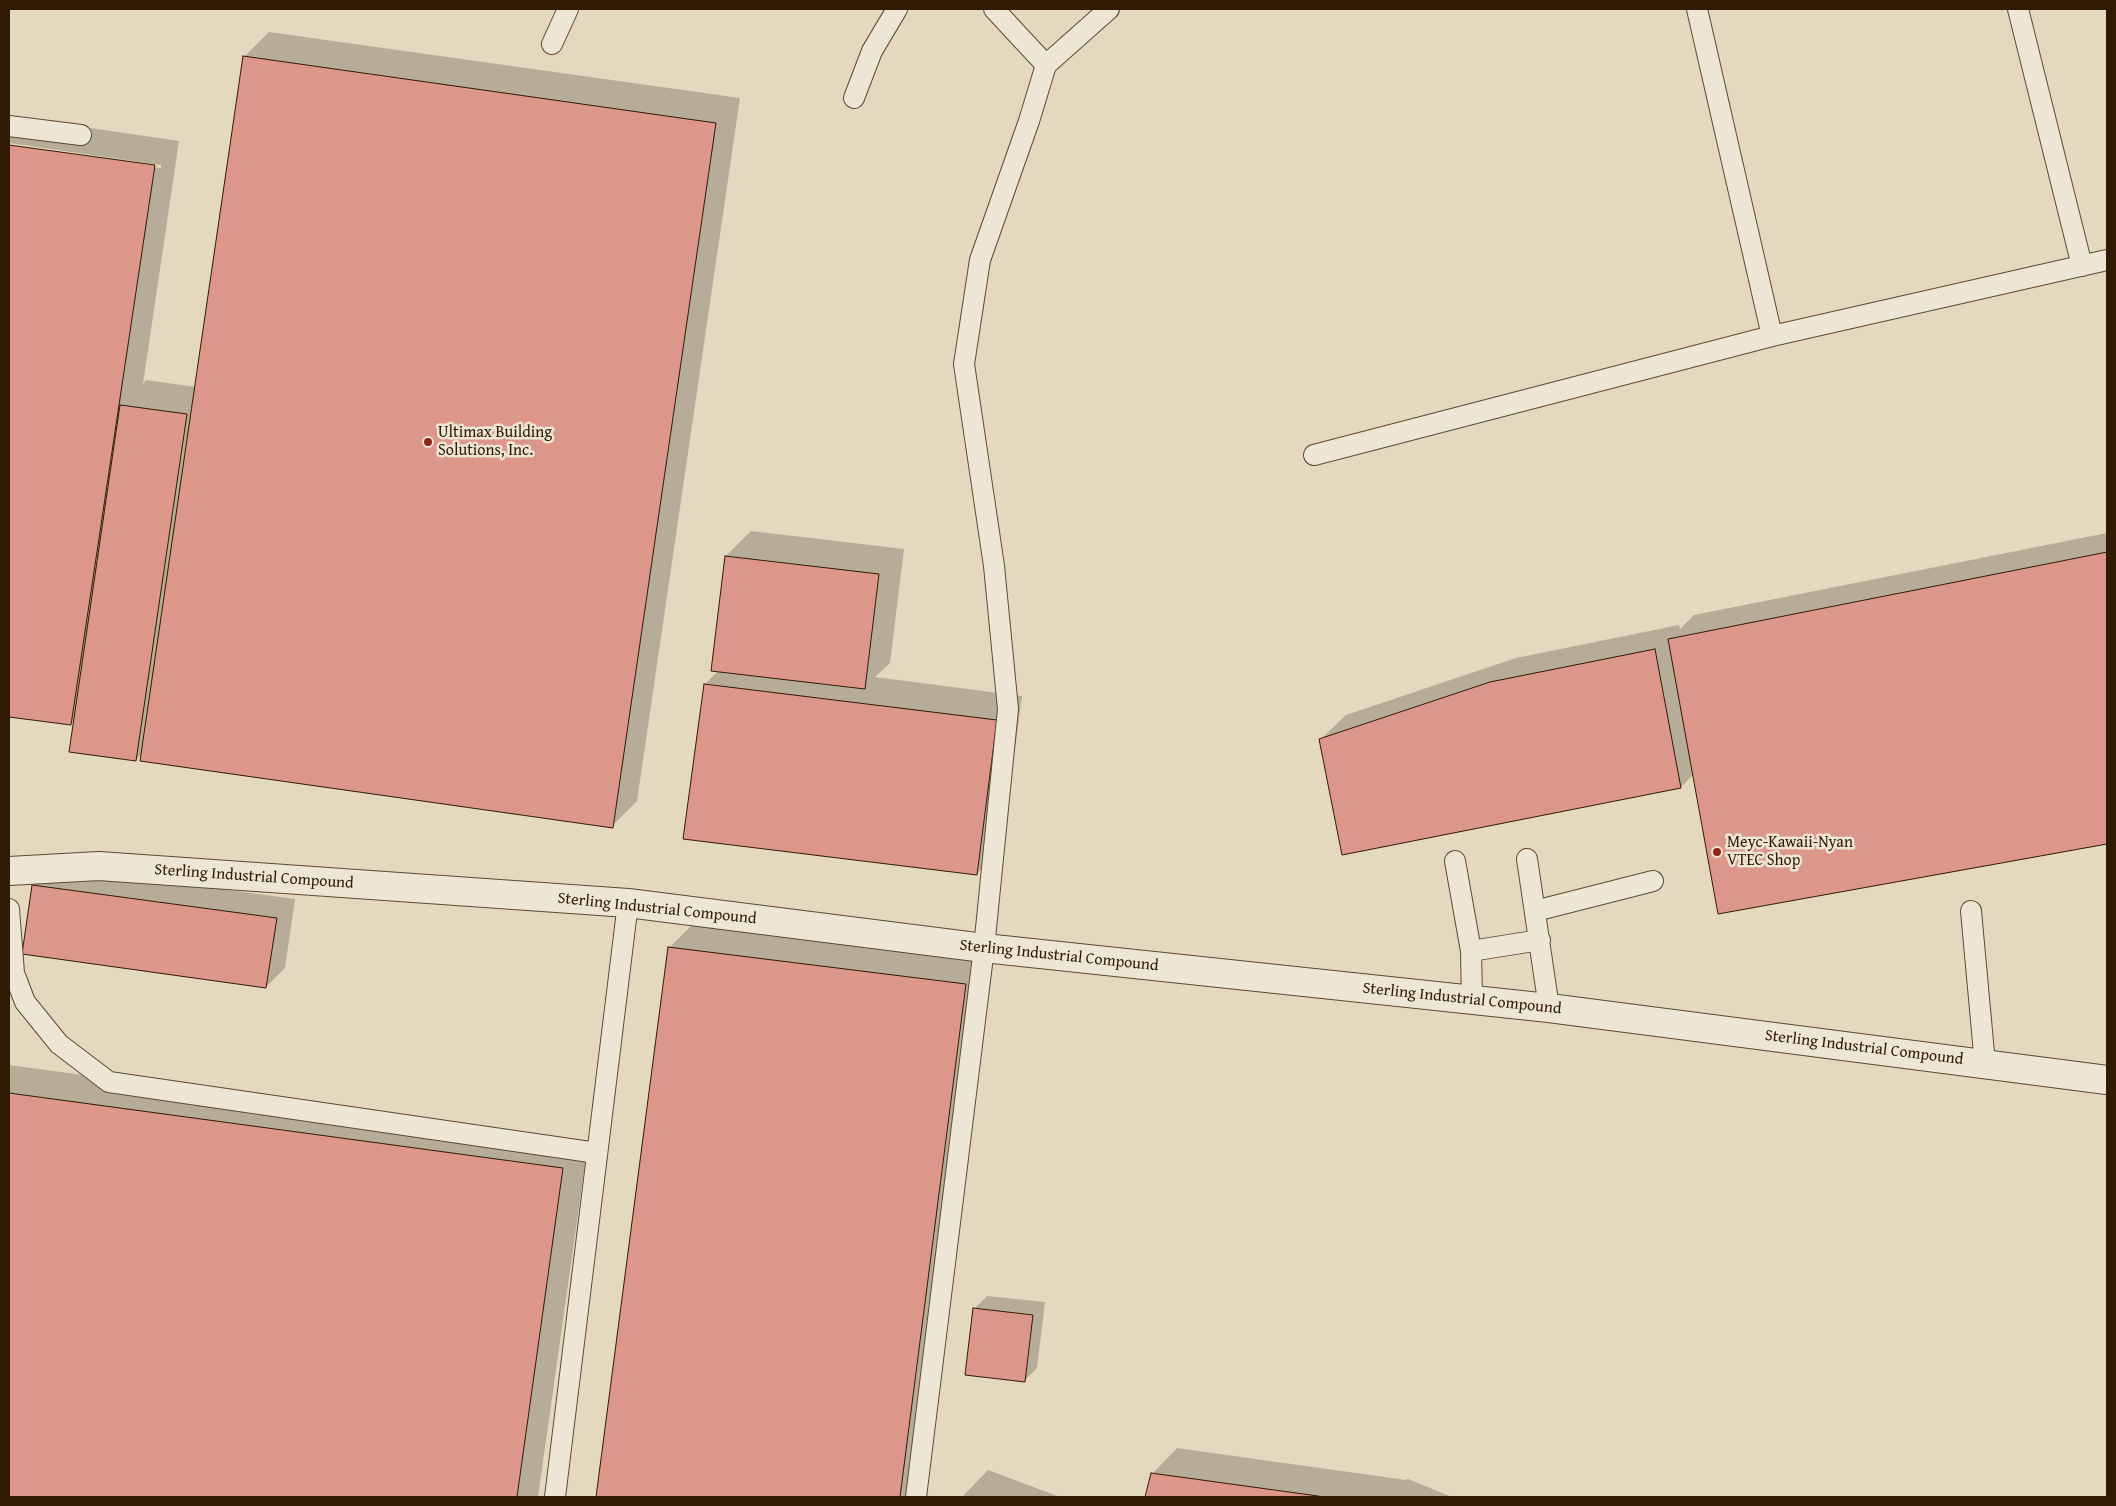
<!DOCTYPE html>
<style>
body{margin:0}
#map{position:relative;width:2116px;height:1506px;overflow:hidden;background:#e4d8be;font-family:"Gentium Book Plus",serif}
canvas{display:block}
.frame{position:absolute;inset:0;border:10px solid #301a03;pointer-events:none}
</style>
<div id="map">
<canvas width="2116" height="1506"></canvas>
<div class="frame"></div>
</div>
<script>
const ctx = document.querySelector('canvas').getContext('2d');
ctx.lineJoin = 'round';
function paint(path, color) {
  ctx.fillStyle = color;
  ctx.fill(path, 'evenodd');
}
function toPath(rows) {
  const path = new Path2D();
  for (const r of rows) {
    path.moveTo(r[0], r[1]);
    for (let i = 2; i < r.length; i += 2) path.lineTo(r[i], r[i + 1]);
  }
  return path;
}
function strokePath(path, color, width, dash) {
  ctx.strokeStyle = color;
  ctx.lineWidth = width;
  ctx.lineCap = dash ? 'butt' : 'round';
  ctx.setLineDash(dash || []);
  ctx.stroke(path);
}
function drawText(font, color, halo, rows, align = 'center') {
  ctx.font = font + ' "Gentium Book Plus",serif';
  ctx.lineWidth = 5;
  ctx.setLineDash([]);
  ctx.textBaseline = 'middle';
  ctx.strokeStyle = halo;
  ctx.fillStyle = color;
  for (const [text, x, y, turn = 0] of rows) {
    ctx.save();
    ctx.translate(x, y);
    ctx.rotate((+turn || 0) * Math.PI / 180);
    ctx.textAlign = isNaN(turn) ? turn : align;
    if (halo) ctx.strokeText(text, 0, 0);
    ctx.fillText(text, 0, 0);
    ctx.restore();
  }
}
const shadow = toPath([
 [269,32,740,98,637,801,612,826,142,753,136,760,75,719,71,724,9,715,9,146,161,168,161,165,9,143,9,116,179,141,143,384,146,380,196,387,244,57],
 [751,531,904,549,890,663,875,677,1022,696,1002,849,977,874,705,684,718,671,726,556],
 [2107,533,2107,843,1719,913,1694,774,1681,787,1320,740,1346,715,1516,658,1679,625,1680,629,1694,615],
 [53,866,295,899,285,968,266,987,33,885],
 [694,923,991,960,921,1497,598,1497,669,948],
 [9,1065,588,1143,538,1497,9,1497],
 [987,1296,1045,1302,1037,1368,1024,1381,974,1309],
 [1177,1448,1406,1480,1408,1479,1452,1497,1146,1497,1152,1474],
 [988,1470,1060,1497,962,1497]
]);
const building = toPath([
 [243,56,716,123,613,828,140,761,243,56],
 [9,145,155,165,71,725,9,717,9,145],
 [120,405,187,414,136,761,69,752,120,405],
 [2107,552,2107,844,1718,914,1668,639,2107,552],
 [725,556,879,574,865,689,711,671,725,556],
 [1655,649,1681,788,1342,855,1319,739,1490,682,1655,649],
 [704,684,997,720,977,875,683,839,704,684],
 [32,885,277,918,266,988,22,954,32,885],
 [668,947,966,984,900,1497,596,1497,668,947],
 [9,1093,563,1168,517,1497,9,1497,9,1093],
 [973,1308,1033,1315,1025,1382,965,1375,973,1308],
 [1151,1473,1325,1497,1145,1497,1151,1473]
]);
const lane = toPath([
 [994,9,1046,65],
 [1697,9,1772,336],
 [2018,9,2082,266],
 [552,44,568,9],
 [854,98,872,51,897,9],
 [9,126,81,135],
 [1314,455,1772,336,2107,260],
 [1527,859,1549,1008],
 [1455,861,1471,951],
 [9,909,14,973,25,1002,59,1044,109,1082,597,1153],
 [1535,911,1653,881],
 [1971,911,1985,1064],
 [1472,1000,1471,951,1540,940],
 [555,1497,628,903],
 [916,1497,984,948,1008,709,994,566,964,364,980,260,1029,121,1046,65,1109,9]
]);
const street = toPath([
 [9,871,99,866,628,903,984,948,1549,1008,2107,1080]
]);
const markers = [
 [428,442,5,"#8f2418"],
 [1717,852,5,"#8f2418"]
];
const poiNames = [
 ["Ultimax Building",438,433],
 ["Solutions, Inc.",438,451],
 ["Meyc-Kawaii-Nyan",1727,843],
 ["VTEC Shop",1727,861]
];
const streetNames = [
 ["Sterling Industrial Compound",254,877,4],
 ["Sterling Industrial Compound",657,909,6],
 ["Sterling Industrial Compound",1059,956,6],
 ["Sterling Industrial Compound",1462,999,6],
 ["Sterling Industrial Compound",1864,1048,7]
];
paint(shadow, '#0003');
paint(building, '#dc968a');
strokePath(building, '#301a03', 1);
strokePath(lane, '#5d4a32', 22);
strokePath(street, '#5d4a32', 30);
strokePath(lane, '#ede6d5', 20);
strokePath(street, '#ede6d5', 28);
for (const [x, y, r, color] of markers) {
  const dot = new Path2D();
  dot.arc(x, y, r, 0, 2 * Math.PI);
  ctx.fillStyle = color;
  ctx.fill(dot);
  strokePath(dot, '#ede6d5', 2);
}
drawText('16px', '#301a03', '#ede6d5', poiNames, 'left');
drawText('16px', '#301a03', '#ede6d5', streetNames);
</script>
